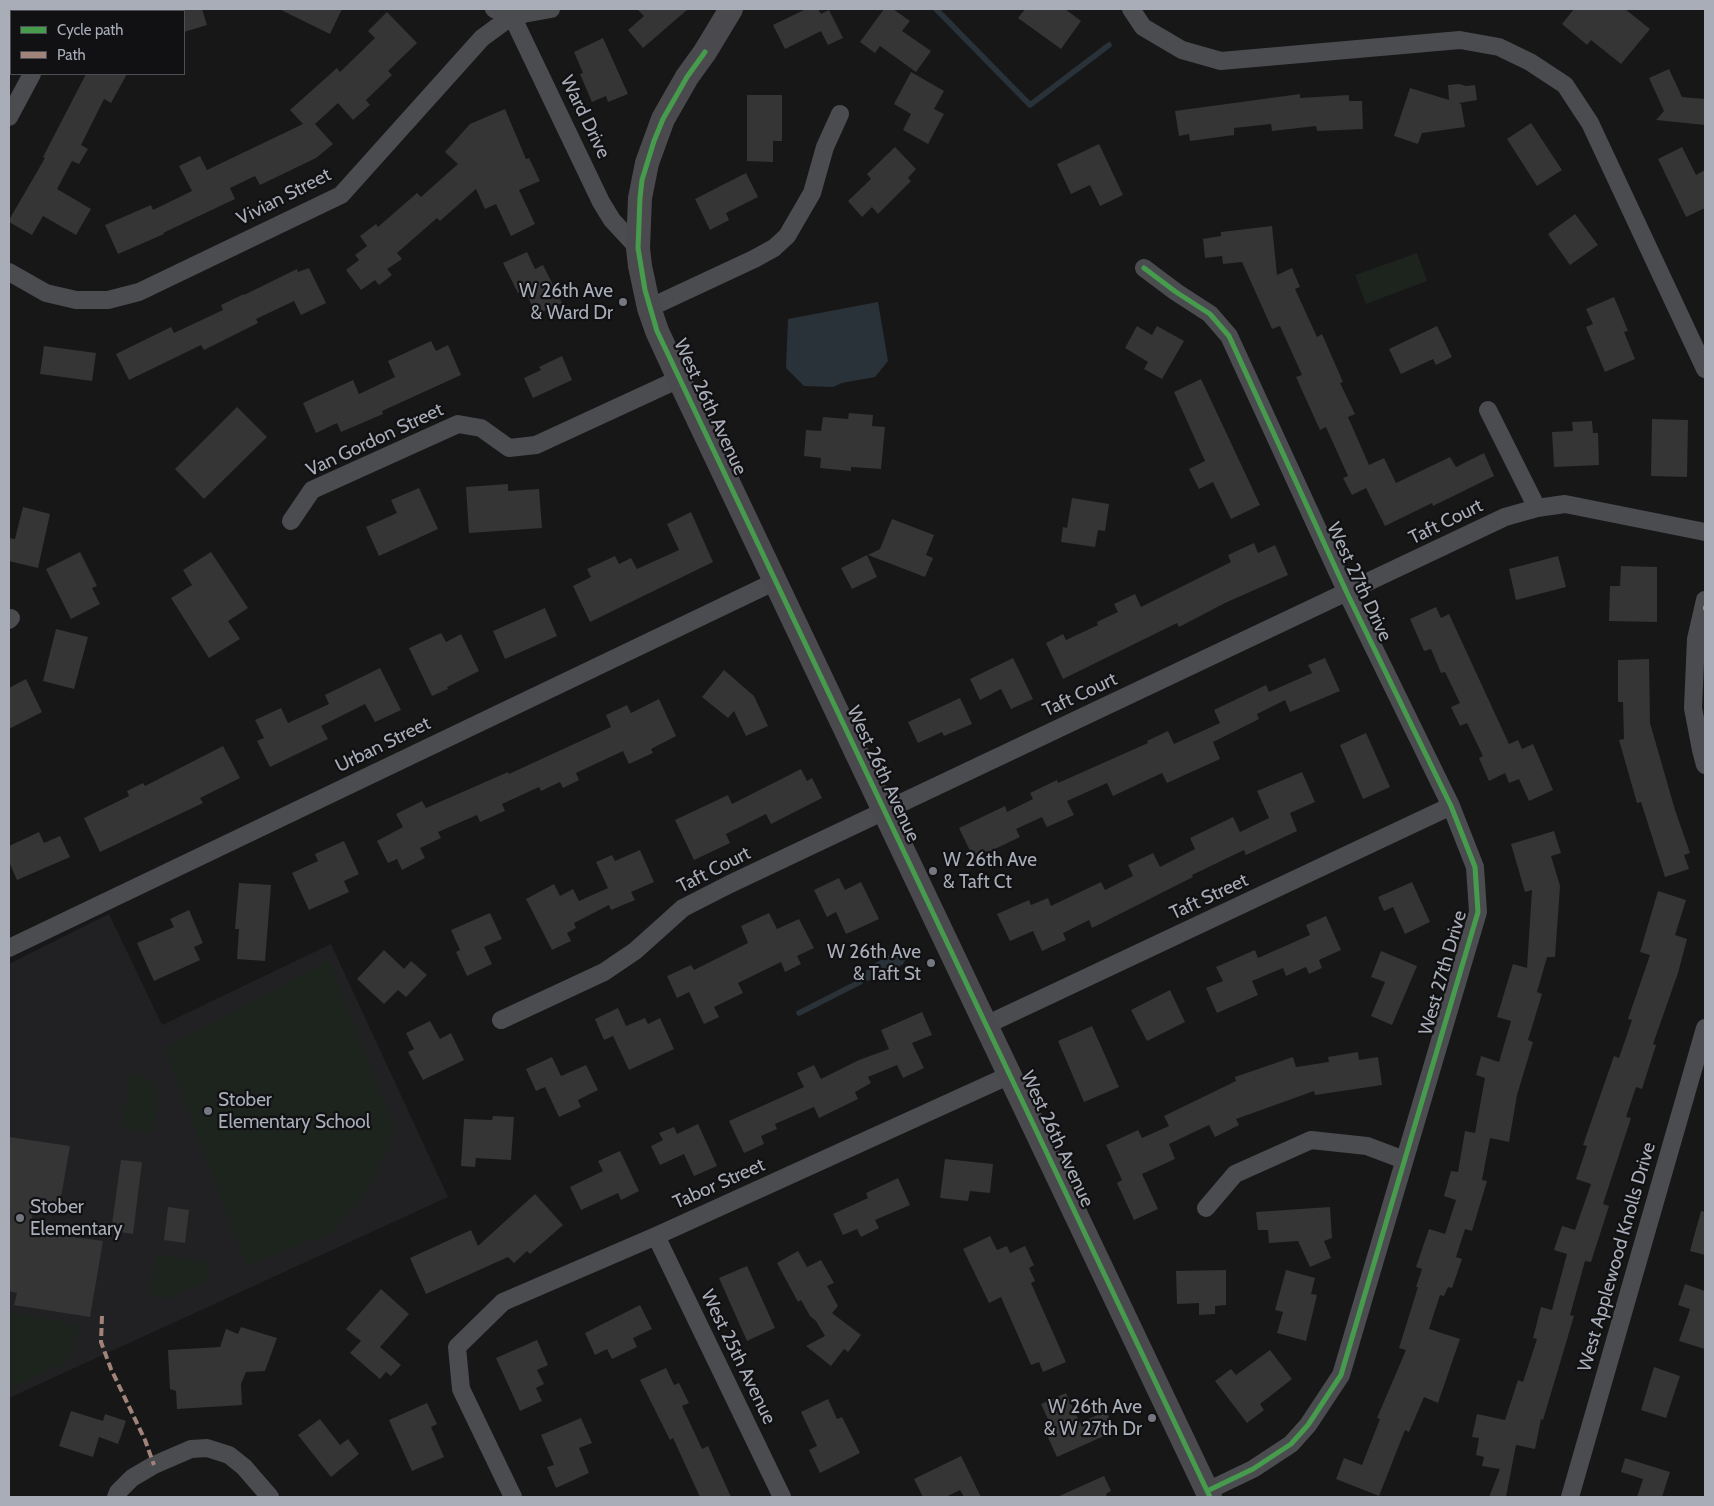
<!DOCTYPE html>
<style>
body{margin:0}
#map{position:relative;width:1714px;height:1506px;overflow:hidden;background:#171717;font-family:Cabin,sans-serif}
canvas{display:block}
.frame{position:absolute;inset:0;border:10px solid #a8adb8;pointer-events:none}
.legend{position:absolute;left:10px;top:10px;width:175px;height:65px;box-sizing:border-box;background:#111113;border:1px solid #4d4f55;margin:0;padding:6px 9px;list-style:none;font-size:15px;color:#a8adb8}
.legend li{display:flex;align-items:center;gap:10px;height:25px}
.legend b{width:25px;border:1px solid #4d4f55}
</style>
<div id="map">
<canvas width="1714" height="1506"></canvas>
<div class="frame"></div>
<ul class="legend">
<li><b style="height:6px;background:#469c4c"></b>Cycle path</li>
<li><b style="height:6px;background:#a18479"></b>Path</li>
</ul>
</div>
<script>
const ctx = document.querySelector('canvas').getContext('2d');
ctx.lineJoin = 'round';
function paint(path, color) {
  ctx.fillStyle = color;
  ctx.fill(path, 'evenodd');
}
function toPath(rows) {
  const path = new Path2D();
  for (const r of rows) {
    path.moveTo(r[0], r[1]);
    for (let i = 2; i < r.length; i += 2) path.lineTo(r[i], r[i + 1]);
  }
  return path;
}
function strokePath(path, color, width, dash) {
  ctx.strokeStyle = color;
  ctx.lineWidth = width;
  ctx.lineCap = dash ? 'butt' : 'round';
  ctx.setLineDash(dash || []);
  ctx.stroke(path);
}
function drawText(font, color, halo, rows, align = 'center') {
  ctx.font = font + ' Cabin,sans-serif';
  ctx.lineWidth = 4.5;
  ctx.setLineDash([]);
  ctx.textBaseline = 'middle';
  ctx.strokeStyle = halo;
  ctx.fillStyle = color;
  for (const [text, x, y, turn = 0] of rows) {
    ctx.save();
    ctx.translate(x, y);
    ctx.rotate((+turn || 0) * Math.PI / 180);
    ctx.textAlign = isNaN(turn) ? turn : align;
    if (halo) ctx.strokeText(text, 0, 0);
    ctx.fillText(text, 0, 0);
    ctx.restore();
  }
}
const built = toPath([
 [109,914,162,1025,331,944,448,1197,9,1398,9,964]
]);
const green = toPath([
 [1417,253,1427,281,1366,304,1355,275],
 [329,959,395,1130,369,1190,330,1234,246,1265,165,1049],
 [130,1074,148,1077,159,1093,154,1134,122,1129],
 [157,1254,210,1262,206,1283,163,1299,150,1295],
 [9,1311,80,1326,68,1362,9,1390]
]);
const water = toPath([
 [878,302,888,361,875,377,842,383,833,387,804,386,786,368,788,319],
 [902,948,905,949,906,959,903,964,884,976,854,985,870,966]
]);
const stream = toPath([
 [936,9,1030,105,1109,45],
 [799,1013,860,982]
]);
const building = toPath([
 [184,9,202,9,207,25,184,32],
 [279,9,342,9,330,34],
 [637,9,688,9,643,48,628,30,644,16],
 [806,9,818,9,821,14,829,10,843,38,828,45,821,31,785,49,773,25],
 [884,9,893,9,910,21,902,31,931,51,916,72,880,46,875,53,860,42],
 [1025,9,1065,9,1081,21,1061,49,1018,18],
 [1574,9,1625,9,1650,29,1621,64,1591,40,1587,45,1562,24],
 [387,12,417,43,388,71,392,75,366,100,370,105,353,120,338,103,315,124,333,144,316,158,260,185,255,176,230,188,235,199,163,233,164,234,118,254,105,225,151,205,153,210,192,191,179,166,200,156,207,170,303,124,290,110,337,68,340,72,375,38,368,31],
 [603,38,628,94,608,102,606,96,592,102,580,74,583,73,574,52],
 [1669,69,1682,97,1705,99,1705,125,1656,120,1664,111,1649,78],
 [911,72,944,91,934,109,944,114,928,144,903,130,911,114,894,104],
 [86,74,127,74,111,103,104,99,81,145,88,149,79,164,72,161,57,189,91,209,76,235,43,216,32,235,9,222,9,220,45,158,43,157],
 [1459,84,1466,86,1475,85,1477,100,1459,103,1461,104,1465,127,1422,133,1418,144,1394,136,1410,88,1449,100,1448,85],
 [1300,94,1300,98,1349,95,1349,101,1362,101,1363,129,1317,131,1316,126,1272,131,1271,124,1234,128,1234,135,1190,141,1189,134,1179,136,1175,111],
 [747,95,782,95,782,141,773,141,773,162,747,161],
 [505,109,526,159,529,158,540,181,519,190,535,224,511,236,496,204,485,209,476,189,440,221,437,218,397,253,402,259,387,269,392,275,379,285,375,280,361,290,346,270,359,260,355,255,367,246,360,236,376,224,378,227,417,193,421,197,458,164,445,152,470,124],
 [1531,123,1562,170,1537,186,1507,139],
 [1099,144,1123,195,1100,206,1090,185,1071,194,1057,164],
 [895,147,916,169,908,178,911,181,878,214,872,207,862,217,848,201,871,179,867,174],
 [1682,147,1696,175,1705,170,1705,208,1686,217,1658,159],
 [746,173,758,197,726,213,729,220,710,230,695,199],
 [1575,214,1598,245,1570,265,1548,234],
 [1272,226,1277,275,1292,268,1300,287,1295,289,1317,337,1322,334,1343,382,1340,383,1355,414,1348,417,1369,465,1384,458,1396,483,1450,457,1456,467,1484,453,1494,476,1433,506,1432,503,1385,526,1366,488,1352,495,1343,478,1348,476,1326,427,1320,430,1296,377,1302,375,1280,326,1272,329,1242,262,1223,264,1222,256,1205,258,1203,239,1221,236,1221,232],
 [527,252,535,269,543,265,562,303,536,315,525,290,518,293,503,263],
 [309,268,326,303,301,315,294,301,256,319,258,323,204,350,201,345,129,380,116,354,171,327,174,333,223,310,221,305,244,294,244,295,297,269,298,272],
 [1614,297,1628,331,1624,332,1635,359,1605,372,1586,327,1593,324,1586,309],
 [1137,326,1152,335,1157,326,1184,341,1162,379,1144,369,1148,362,1125,348],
 [1437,326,1452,357,1436,365,1433,359,1401,374,1389,349],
 [431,341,436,351,448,345,461,375,382,411,383,414,341,432,337,423,316,433,303,403,353,380,359,394,395,377,388,361],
 [44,346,96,353,92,381,40,374],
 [562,356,572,380,533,398,524,378,541,370,539,367],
 [1201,379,1260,505,1231,519,1213,482,1199,489,1189,469,1205,461,1174,392],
 [237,407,267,437,204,499,175,469],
 [849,413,873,415,872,426,885,427,881,469,851,467,851,471,820,468,821,458,804,456,806,430,821,431,823,417,848,419],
 [1652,419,1688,420,1687,477,1651,476],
 [1592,421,1593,433,1598,433,1599,465,1554,467,1552,432,1573,431,1572,422],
 [508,484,508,491,539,489,542,528,469,533,466,487],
 [419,488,438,529,379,556,366,527,397,513,391,500],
 [1072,498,1109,504,1105,531,1098,530,1095,547,1061,542,1063,527,1067,528],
 [23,507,50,514,38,568,9,561,9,538,15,539],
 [691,512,713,562,590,622,573,586,591,577,587,569,615,556,619,564,631,558,637,569,679,550,667,524],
 [892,519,934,535,926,555,933,558,925,577,868,555,880,549],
 [1254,543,1258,553,1275,545,1288,575,1225,603,1179,627,1177,623,1063,679,1046,643,1063,634,1066,640,1098,625,1097,622,1118,612,1114,604,1135,594,1141,607,1231,562,1228,555],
 [80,552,97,586,92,588,100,604,71,619,46,569],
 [211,552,248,608,228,621,240,639,209,658,171,598,192,585,183,570],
 [867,555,877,577,852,589,841,568],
 [1558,556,1566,587,1516,600,1509,569],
 [1621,566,1657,567,1657,622,1609,621,1610,586,1620,586],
 [1436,607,1441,618,1449,614,1509,744,1518,740,1522,749,1533,744,1553,790,1529,801,1519,779,1509,783,1505,773,1489,781,1479,758,1483,756,1467,723,1460,726,1451,707,1460,703,1445,672,1441,673,1431,649,1424,651,1410,619],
 [545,608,557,636,505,659,493,631],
 [56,629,88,637,74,689,43,681],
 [441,633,446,642,461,634,479,671,447,687,448,689,432,696,409,648],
 [1013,658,1033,699,1011,709,1001,689,980,700,970,679],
 [1325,658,1340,691,1290,712,1285,700,1257,714,1259,719,1213,742,1220,759,1167,783,1162,773,1113,796,1107,783,1067,801,1074,815,1047,827,1042,817,1016,829,1020,837,974,859,959,828,1005,806,1007,812,1033,799,1030,793,1057,780,1058,783,1148,743,1147,741,1168,731,1174,744,1220,723,1214,710,1266,685,1269,692,1312,673,1308,665],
 [1649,659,1650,723,1675,810,1690,853,1684,855,1689,869,1665,877,1641,802,1637,803,1619,740,1624,739,1623,702,1618,702,1618,660],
 [380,668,401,710,375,722,365,704,321,726,328,739,270,767,257,741,264,738,255,720,281,708,288,723,329,704,325,695],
 [724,670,754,696,768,726,746,736,734,711,728,718,702,697],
 [26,679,42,712,9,729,9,688],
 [960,698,972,724,944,736,942,732,918,743,908,722],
 [659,699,676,736,651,749,653,753,629,764,623,751,576,773,579,780,563,788,560,782,541,791,539,787,502,804,505,811,480,822,477,815,438,832,441,838,420,848,425,858,402,870,397,859,388,863,377,841,403,827,396,814,422,801,426,808,508,772,509,774,611,727,606,715,627,705,631,713],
 [1366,733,1390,787,1363,799,1340,745],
 [223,746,240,778,200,798,203,803,100,852,84,818,129,796,127,791,143,783,145,786],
 [801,769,807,781,812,778,822,798,771,824,766,814,726,834,730,843,694,860,675,820,728,795,732,804],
 [1302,772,1315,802,1290,813,1297,831,1246,855,1244,850,1192,875,1193,877,1092,928,1089,920,1063,933,1066,940,1042,951,1033,931,1010,941,997,914,1029,900,1031,905,1048,898,1051,906,1101,882,1105,890,1133,876,1128,865,1153,853,1160,867,1195,849,1190,838,1233,817,1240,832,1269,818,1257,791],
 [1554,831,1561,853,1551,856,1560,886,1555,957,1547,957,1537,992,1542,994,1528,1040,1533,1042,1517,1095,1509,1142,1490,1138,1482,1180,1487,1181,1472,1231,1465,1229,1456,1257,1462,1259,1452,1288,1448,1287,1444,1296,1440,1295,1429,1329,1460,1339,1438,1403,1424,1397,1409,1432,1405,1430,1379,1496,1336,1479,1344,1458,1362,1465,1380,1419,1377,1418,1406,1350,1399,1348,1418,1287,1416,1287,1422,1269,1416,1267,1429,1229,1445,1234,1456,1200,1444,1196,1451,1171,1458,1172,1465,1131,1475,1133,1485,1078,1476,1075,1481,1056,1499,1062,1511,1021,1497,1017,1513,964,1527,968,1532,890,1525,892,1511,844],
 [39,832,44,843,60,836,70,857,17,880,9,862,9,846],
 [344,841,359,874,344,881,349,892,309,910,292,873,318,861,315,854],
 [640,850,654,882,631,892,635,900,611,910,609,905,574,923,576,928,567,933,571,941,552,950,526,899,554,884,560,896,573,889,579,901,608,888,596,862,612,855,615,861],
 [839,878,845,890,861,882,879,919,846,934,836,912,827,917,814,890],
 [1412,882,1430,922,1405,934,1393,907,1384,911,1378,897],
 [239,883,271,885,265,961,237,959,239,929,235,929],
 [1658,891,1686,900,1675,935,1687,939,1678,973,1653,1044,1656,1045,1642,1089,1636,1087,1626,1117,1631,1118,1603,1204,1609,1206,1591,1262,1585,1261,1570,1315,1574,1316,1543,1420,1541,1419,1535,1449,1516,1445,1506,1497,1489,1497,1500,1469,1482,1466,1484,1457,1476,1455,1479,1438,1472,1437,1477,1414,1505,1420,1518,1380,1523,1382,1537,1339,1533,1338,1541,1307,1552,1310,1567,1254,1554,1250,1562,1226,1575,1230,1591,1184,1576,1179,1587,1146,1583,1145,1614,1056,1619,1058,1632,1020,1628,1019,1650,955,1640,952],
 [189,910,203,943,194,947,200,960,154,981,137,943,174,927,170,919],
 [490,913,502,939,484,947,492,964,467,976,456,952,460,950,451,930],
 [769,913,777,929,799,919,814,948,797,956,801,964,785,972,781,962,738,983,743,993,714,1007,719,1017,704,1024,689,992,677,998,667,976,691,965,694,970,748,943,741,926],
 [1326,916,1341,950,1319,960,1322,968,1309,974,1306,967,1286,976,1283,968,1252,981,1258,995,1217,1013,1206,988,1223,981,1216,967,1255,950,1258,958,1310,935,1306,925],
 [384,950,404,969,411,961,427,975,406,997,398,990,384,1004,357,979],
 [1381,951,1417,966,1392,1025,1371,1016,1385,982,1371,977],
 [1170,990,1185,1022,1147,1041,1131,1010],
 [618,1008,626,1026,645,1018,648,1024,660,1018,674,1049,629,1070,613,1036,604,1040,595,1019],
 [922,1012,932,1035,912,1043,924,1068,903,1078,897,1065,868,1077,871,1083,855,1092,858,1099,819,1118,814,1107,775,1124,777,1129,761,1136,764,1144,744,1153,729,1121,804,1087,797,1073,814,1065,821,1079,859,1060,889,1049,881,1030],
 [430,1021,440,1039,451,1033,464,1060,423,1080,408,1052,414,1049,406,1033],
 [1092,1026,1119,1087,1084,1102,1058,1041],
 [1358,1052,1359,1060,1378,1057,1382,1085,1315,1095,1314,1091,1236,1119,1239,1125,1215,1137,1209,1125,1169,1144,1175,1159,1142,1174,1158,1209,1134,1220,1117,1183,1122,1180,1106,1145,1138,1130,1142,1138,1169,1126,1164,1116,1236,1081,1235,1077,1293,1057,1296,1067,1329,1062,1328,1057],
 [552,1057,561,1076,586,1065,598,1090,578,1100,581,1107,559,1117,545,1087,536,1091,526,1069],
 [493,1116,514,1117,511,1160,476,1158,475,1167,461,1166,464,1119,492,1120],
 [698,1124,717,1166,694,1176,684,1154,660,1165,651,1146,663,1140,659,1133,674,1127,677,1134],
 [9,1137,70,1146,60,1203,35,1200,30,1231,103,1241,90,1317,14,1305,17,1293,9,1291],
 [620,1151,639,1191,621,1200,618,1193,581,1210,570,1187,603,1171,598,1161],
 [945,1159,993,1164,990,1193,970,1191,968,1201,940,1198],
 [121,1160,142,1162,133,1234,111,1231],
 [898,1178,910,1205,875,1220,879,1228,861,1237,857,1229,843,1235,833,1214,868,1198,866,1193],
 [535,1194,563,1225,530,1254,527,1251,514,1263,508,1257,426,1294,410,1258,471,1230,478,1246],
 [168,1207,189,1210,185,1243,164,1240],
 [1330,1207,1332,1238,1324,1241,1331,1258,1310,1267,1298,1241,1269,1243,1268,1230,1258,1230,1256,1212],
 [1701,1211,1705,1212,1705,1255,1690,1251],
 [990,1236,997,1250,1007,1246,1010,1253,1025,1246,1034,1265,1029,1268,1035,1281,1031,1283,1066,1362,1043,1372,1039,1362,1031,1365,1001,1297,989,1303,963,1249],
 [798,1251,807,1267,821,1260,834,1283,827,1286,838,1306,832,1313,861,1335,848,1352,844,1349,831,1366,806,1346,825,1336,816,1321,810,1316,801,1300,798,1302,777,1263],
 [747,1266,775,1328,747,1341,719,1278],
 [1226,1270,1226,1305,1215,1306,1215,1314,1199,1315,1199,1303,1177,1304,1176,1271],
 [1286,1270,1315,1278,1311,1294,1317,1295,1306,1341,1277,1333,1283,1312,1275,1310],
 [1685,1284,1705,1291,1705,1349,1679,1341,1690,1309,1678,1305],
 [381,1289,409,1314,380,1347,401,1365,391,1376,386,1372,380,1379,350,1353,361,1341,346,1329],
 [640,1305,652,1329,633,1338,637,1347,612,1359,607,1349,595,1355,585,1333],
 [241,1327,277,1338,265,1371,246,1372,241,1384,242,1405,177,1409,176,1391,170,1389,168,1350,220,1347,226,1329,238,1334],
 [537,1340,548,1365,537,1370,544,1384,536,1388,542,1401,520,1411,496,1358],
 [1270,1350,1292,1379,1260,1404,1264,1410,1247,1423,1215,1381,1231,1369,1236,1375],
 [1654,1367,1680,1376,1666,1418,1641,1410],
 [666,1368,674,1385,679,1383,689,1403,682,1406,702,1449,708,1446,731,1497,700,1497,673,1438,670,1440,640,1380],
 [1066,1393,1080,1423,1106,1411,1115,1431,1057,1457,1045,1431,1052,1428,1041,1404],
 [828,1399,837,1419,842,1417,860,1453,820,1473,809,1450,817,1446,801,1412],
 [427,1403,437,1424,431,1427,444,1457,412,1471,389,1420],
 [71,1411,103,1421,105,1414,126,1421,118,1444,99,1437,93,1457,59,1446],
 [581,1418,592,1443,579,1448,589,1473,556,1488,547,1467,554,1465,541,1435],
 [320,1419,340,1445,348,1439,359,1454,331,1477,298,1435],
 [961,1456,981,1497,964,1497,960,1490,946,1497,923,1497,914,1479],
 [1625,1458,1670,1472,1662,1497,1637,1497,1643,1479,1621,1472],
 [1104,1476,1111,1491,1106,1494,1107,1497,1057,1497]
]);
const street = toPath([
 [494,9,512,16,601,202,612,220,638,248],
 [1131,9,1143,27,1182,50,1221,61,1460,40,1499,47,1530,62,1565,85,1590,123,1705,369],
 [68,11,70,9],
 [9,117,32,74],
 [1144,268,1176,292,1210,314,1229,336,1347,593,1451,806,1475,867,1478,912,1341,1375,1308,1425,1291,1444,1253,1469,1207,1491],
 [9,272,46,293,76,300,108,300,139,292,341,195,482,38,512,16,551,9],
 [649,308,754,259,774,248,787,236,812,193,825,147,840,114],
 [1488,410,1537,508],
 [291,521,312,490,458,424,481,428,509,448,536,445,679,379],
 [1705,600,1696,639,1693,708,1701,750,1705,765],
 [9,620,11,618],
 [9,948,776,581],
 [501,1020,604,972,635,951,683,908,730,884,1505,517,1537,508,1565,504,1705,532],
 [986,1025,1451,806],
 [1206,1208,1235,1174,1311,1140,1367,1146,1404,1160],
 [656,1236,782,1497],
 [116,1497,118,1492,132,1478,154,1465,191,1449,207,1448,229,1455,244,1467,270,1497],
 [513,1497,461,1389,457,1347,503,1302,656,1236,1010,1075],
 [1570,1497,1705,1028]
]);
const secondary = toPath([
 [731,9,705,52,687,77,663,119,647,163,640,198,638,248,640,266,649,308,657,331,679,379,1210,1497]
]);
const quiet = toPath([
 [1703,608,1705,608],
 [102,1316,101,1342,111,1369,145,1440,154,1465]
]);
const cycleway = toPath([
 [705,52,687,77,663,119,654,141,642,180,640,198,638,248,645,290,657,331,1210,1497],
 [1144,268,1176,292,1210,314,1229,336,1347,593,1451,806,1475,867,1478,912,1341,1375,1308,1425,1291,1444,1253,1469,1207,1491]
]);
const markers = [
 [623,302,5,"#757880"],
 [933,871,5,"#757880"],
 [931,963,5,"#757880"],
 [208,1111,5,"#757880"],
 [20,1218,5,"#757880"],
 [1152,1418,5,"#757880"]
];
const streetNames = [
 ["Ward Drive",585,117,64],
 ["Vivian Street",284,197,-27],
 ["West 26th Avenue",710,407,65],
 ["Van Gordon Street",375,440,-25],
 ["Taft Court",1446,522,-26],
 ["West 27th Drive",1359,582,65],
 ["Taft Court",1080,695,-25],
 ["Urban Street",383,745,-26],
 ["West 26th Avenue",883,774,65],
 ["Taft Court",714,870,-27],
 ["Taft Street",1209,897,-25],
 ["West 27th Drive",1443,973,-74],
 ["West 26th Avenue",1057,1139,65],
 ["Tabor Street",719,1184,-24],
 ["West Applewood Knolls Drive",1617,1257,-74],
 ["West 25th Avenue",738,1357,64]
];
const poiNames = [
 ["W 26th Ave",613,291],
 ["& Ward Dr",613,313],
 ["W 26th Ave",943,860,"left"],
 ["& Taft Ct",943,882,"left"],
 ["W 26th Ave",921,952],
 ["& Taft St",921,974],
 ["Stober",218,1100,"left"],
 ["Elementary School",218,1122,"left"],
 ["Stober",30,1207,"left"],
 ["Elementary",30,1229,"left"],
 ["W 26th Ave",1142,1407],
 ["& W 27th Dr",1142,1429]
];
paint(built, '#212123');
paint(green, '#1d241e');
paint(water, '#2a3239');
strokePath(stream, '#2a3239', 5.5);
paint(building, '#353536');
strokePath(street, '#4b4c50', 18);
strokePath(secondary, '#4a4a4e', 24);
strokePath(quiet, '#a18479', 4, [8, 4]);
strokePath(cycleway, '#469c4c', 5);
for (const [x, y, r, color] of markers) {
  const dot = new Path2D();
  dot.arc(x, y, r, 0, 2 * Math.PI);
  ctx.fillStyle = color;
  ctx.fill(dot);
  strokePath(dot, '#111113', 2);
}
drawText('19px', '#a8adb8', '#111113', streetNames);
drawText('19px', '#a8adb8', '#111113', poiNames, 'right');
</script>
